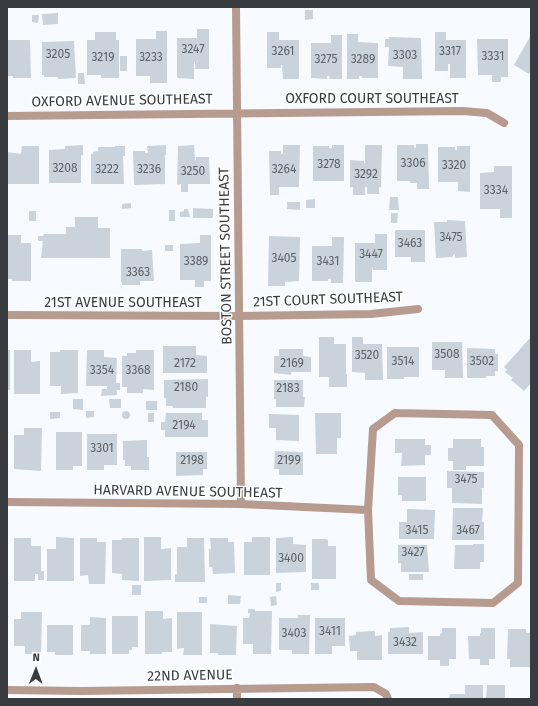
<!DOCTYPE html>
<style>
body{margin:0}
#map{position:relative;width:538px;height:706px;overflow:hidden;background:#f7fbff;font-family:"Fira Sans",sans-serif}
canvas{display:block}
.frame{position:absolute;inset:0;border:8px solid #383c40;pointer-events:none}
.north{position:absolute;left:16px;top:650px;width:40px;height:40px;-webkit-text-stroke:3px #fff;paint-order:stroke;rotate:1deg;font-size:11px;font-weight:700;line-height:16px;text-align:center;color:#383c40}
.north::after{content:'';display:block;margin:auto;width:14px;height:18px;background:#383c40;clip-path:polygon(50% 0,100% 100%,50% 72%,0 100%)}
</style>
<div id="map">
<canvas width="538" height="706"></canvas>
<div class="frame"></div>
<div class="north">N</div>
</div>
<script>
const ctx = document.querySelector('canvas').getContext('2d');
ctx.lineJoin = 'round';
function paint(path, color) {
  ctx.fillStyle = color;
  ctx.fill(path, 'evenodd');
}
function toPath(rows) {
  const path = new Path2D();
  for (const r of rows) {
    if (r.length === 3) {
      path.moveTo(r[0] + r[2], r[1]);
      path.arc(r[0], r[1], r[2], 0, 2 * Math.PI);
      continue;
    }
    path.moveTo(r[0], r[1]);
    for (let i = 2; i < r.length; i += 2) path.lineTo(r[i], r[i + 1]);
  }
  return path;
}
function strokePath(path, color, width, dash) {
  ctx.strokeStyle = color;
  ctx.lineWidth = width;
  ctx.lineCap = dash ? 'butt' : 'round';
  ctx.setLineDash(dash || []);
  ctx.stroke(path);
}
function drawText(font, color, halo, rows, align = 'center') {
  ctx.font = font + ' "Fira Sans",sans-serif';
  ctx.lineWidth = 3;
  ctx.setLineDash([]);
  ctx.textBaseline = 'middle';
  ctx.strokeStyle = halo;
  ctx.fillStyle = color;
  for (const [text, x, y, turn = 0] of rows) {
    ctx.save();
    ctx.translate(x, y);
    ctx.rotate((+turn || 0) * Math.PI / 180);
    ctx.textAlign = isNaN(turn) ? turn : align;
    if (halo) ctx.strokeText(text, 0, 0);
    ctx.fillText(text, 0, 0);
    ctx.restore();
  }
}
const building = toPath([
 [305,10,313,10,313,19,305,20],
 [58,13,58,24,43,25,42,14],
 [32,15,39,15,38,23,32,22],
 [197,29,209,29,209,69,195,69,195,62,194,62,194,79,177,78,177,38,197,38],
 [156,31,167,31,167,83,150,83,150,76,136,76,136,39,156,39],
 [95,32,116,32,116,40,119,40,119,78,101,78,101,75,87,75,87,40,95,40],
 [267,32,279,32,279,40,299,40,299,79,283,79,282,65,281,65,281,68,267,68],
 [435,32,446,32,446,40,466,40,466,78,450,78,450,64,448,64,448,71,435,71],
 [347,34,358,34,358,42,378,43,378,78,362,78,362,76,359,76,359,79,347,79],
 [331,35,342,35,342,79,329,79,330,76,327,76,327,79,311,78,311,43,331,43],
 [531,35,531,70,529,74,514,65],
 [389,37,421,38,422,79,403,79,403,67,388,66,389,47,385,47,385,39,389,39],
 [477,39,508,39,508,77,501,77,501,82,492,82,492,75,478,75],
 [7,40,30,40,31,78,13,78,13,76,7,76],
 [74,41,76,78,58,79,58,77,44,77,44,75,42,75,42,42],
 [120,56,127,56,127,71,120,71],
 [78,73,84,73,85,84,78,84],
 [416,144,428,144,429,189,417,189,417,183,410,183,410,181,397,181,397,145,414,145,414,148,416,148],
 [83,145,83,155,81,156,81,183,49,183,49,150,65,149,65,146],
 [166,145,166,155,165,155,165,184,134,185,133,151,145,151,145,153,148,153,147,146],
 [194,145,195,160,196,160,196,157,209,157,210,184,188,184,188,192,181,192,181,184,177,185,178,146],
 [283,145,300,145,299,187,279,187,279,195,270,195,269,151,281,151,281,154,283,154],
 [332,145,344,145,344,181,313,181,313,146,329,146,329,148,332,148],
 [365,145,382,145,381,187,379,187,379,194,367,194,367,187,365,187,365,195,353,195,353,187,350,187,350,160,364,161,364,163,365,163],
 [22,146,39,146,39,184,7,184,7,152,21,154],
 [115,146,125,146,125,156,123,156,124,184,91,184,91,154,93,154,93,152,98,151,98,147,115,147],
 [457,146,470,146,470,192,458,191,458,182,438,182,438,147,455,147,455,150,457,150],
 [494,166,512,166,512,218,500,218,500,209,480,209,480,173,494,172],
 [390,197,398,197,399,210,389,210],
 [315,199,315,208,306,208,306,200],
 [287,202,300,202,300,210,287,209],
 [131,203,131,208,122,209,122,204],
 [193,208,213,209,213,218,193,218],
 [184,209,188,209,190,217,180,217,180,212,184,211],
 [169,210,175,210,175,221,169,221],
 [29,211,36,211,36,221,29,221],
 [391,213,398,213,397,223,391,223],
 [75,217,98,217,98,228,110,228,110,258,41,258,43,241,38,241,38,236,43,236,44,234,66,234,66,227,75,227],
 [447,220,465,221,467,257,455,258,455,254,454,254,452,257,436,258,434,222,447,222],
 [395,230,425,230,425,262,411,262,411,257,395,257],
 [375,234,387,234,387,270,373,270,372,267,372,282,355,282,355,243,375,243],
 [7,235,21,235,21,243,31,243,31,281,12,281,12,279,7,279],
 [200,235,211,235,211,281,204,281,204,287,195,287,195,280,180,280,180,244,200,243],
 [269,236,300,237,299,281,285,282,285,286,268,286],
 [332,237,344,237,343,283,331,283,331,279,328,279,328,281,312,281,312,246,332,246],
 [165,245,173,245,173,251,165,251],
 [121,249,142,249,142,251,152,250,154,281,140,281,140,285,122,285,122,282,121,282],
 [319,337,334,337,334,344,346,344,346,374,347,374,347,387,329,387,329,377,319,377],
 [352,337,363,337,363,344,382,344,383,380,365,380,365,373,352,372],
 [530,338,531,339,531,383,524,391,511,380,513,378,505,372,507,370,504,367],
 [432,342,462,342,463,378,445,378,445,370,432,370],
 [163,346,196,346,196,355,207,356,207,373,163,373],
 [387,347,419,347,419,377,404,377,404,379,387,379],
 [467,348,495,349,495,354,498,354,498,371,495,371,495,376,486,376,486,378,467,378],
 [279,349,303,349,303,356,311,357,311,372,291,372,291,375,274,373,274,356,279,356],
 [7,350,10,350,10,390,7,390],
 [14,350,31,350,31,362,40,361,40,394,14,394],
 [60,350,78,350,78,393,61,394,61,386,50,386,50,352,60,352],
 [87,350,104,350,104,357,117,358,116,383,120,383,120,390,117,390,117,395,101,396,102,389,107,389,107,386,86,386],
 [136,350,154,350,154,390,143,389,143,393,127,393,127,387,122,387,122,356,127,356,127,353,136,353],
 [208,379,208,397,206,397,206,408,173,408,173,406,166,406,166,398,164,398,164,380],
 [274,380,303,380,303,397,305,397,304,407,276,407,276,399,274,399],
 [73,399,83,399,83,410,73,409],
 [109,399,121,399,121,408,110,408],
 [146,401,157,401,157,410,146,410],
 [86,411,94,411,94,417,86,418],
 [126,415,4],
 [50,412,60,412,60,418,50,419],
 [148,413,154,413,154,422,148,422],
 [166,413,202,413,202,420,208,420,208,437,165,437,165,430,161,430,161,422,165,422],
 [315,413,341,413,341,438,337,438,337,454,316,454],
 [269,414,299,415,299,441,276,440,276,428,269,428],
 [24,428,42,428,41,471,14,469,14,435,24,435],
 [56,432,82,432,82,466,73,466,73,470,56,470],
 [87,434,117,434,117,465,104,465,104,470,87,470],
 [395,439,425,439,425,445,431,445,431,455,425,455,425,465,401,466,402,453,395,453],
 [453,439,481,439,481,447,484,447,484,466,466,466,466,470,453,470,453,461,448,461,448,448,453,448],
 [147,440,147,457,149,457,149,470,131,470,131,466,125,466,125,460,123,460,123,441],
 [275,451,303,452,303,475,279,475,279,469,274,469],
 [176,452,207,452,207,469,203,469,203,475,176,476],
 [447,471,484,472,484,488,481,488,482,490,482,504,452,503,452,488,447,488],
 [398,477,426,477,426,501,402,501,402,495,398,495],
 [453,508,483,508,482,522,484,522,484,540,452,540],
 [407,509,435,510,434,539,399,539,399,522,407,522],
 [56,537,74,538,74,581,47,581,47,549,56,549],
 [144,537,161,537,161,549,171,548,171,580,144,581],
 [252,537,270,537,270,575,244,575,244,542,252,542],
 [293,537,293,544,306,545,306,572,276,573,276,538],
 [14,538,31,538,31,546,41,546,41,571,44,571,44,580,38,580,38,574,35,574,35,581,14,581],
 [80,538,97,538,97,542,106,542,105,584,89,584,88,575,80,576],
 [122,538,139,538,139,581,122,580,122,574,112,573,112,540,122,540],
 [187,538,204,538,205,582,175,582,175,574,177,574,177,547,187,547],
 [210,538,228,538,228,542,234,542,235,573,213,574,212,567,209,567,209,549,211,549],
 [312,539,326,539,328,540,328,546,336,546,336,579,312,579],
 [473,544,484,544,484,562,480,562,480,569,454,569,455,545,473,545],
 [398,545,427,545,429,572,401,572,401,563,398,563],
 [409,574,423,574,423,580,409,580],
 [276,583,281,583,281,591,276,592],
 [311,583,319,583,319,590,311,590],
 [132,585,141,585,141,595,132,595],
 [228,595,241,596,240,604,228,604],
 [276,596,277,605,271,606,270,597],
 [199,597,207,597,207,603,199,603],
 [248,609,255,609,255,611,272,611,271,654,253,654,253,644,243,644,243,618,249,618,250,613,248,613],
 [145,611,163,611,163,619,172,618,172,652,162,652,162,654,145,654],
 [21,612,42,612,41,654,25,654,25,646,14,646,14,619,21,619],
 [177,612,202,612,202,655,183,655,184,648,177,649],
 [298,615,310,615,309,654,292,654,292,650,279,650,279,618,298,618],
 [112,616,138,616,138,647,132,647,132,650,129,650,129,654,112,654],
 [90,617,106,618,106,654,90,654,90,651,81,651,81,625,90,625],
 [315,618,345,618,345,646,332,646,332,654,315,654],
 [210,624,237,626,236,655,218,655,218,653,210,653],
 [47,625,73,625,73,655,55,655,55,652,47,652],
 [409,627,409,633,423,632,423,654,388,654,388,632,390,632,390,628],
 [442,628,456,628,456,659,449,659,449,666,440,666,440,660,428,660,428,636,440,636,440,634,442,633],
 [481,628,495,628,495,659,489,659,489,665,480,665,480,659,469,659,468,636,480,636,480,633,481,633],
 [508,629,526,629,526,633,531,633,531,667,510,667,510,659,507,659],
 [375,631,375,636,382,635,382,660,357,660,357,651,350,651,349,636,356,635,356,632],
 [465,685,483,685,483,699,449,699,450,694,465,694],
 [487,685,505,685,505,699,486,699]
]);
const minor = toPath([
 [236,7,241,504],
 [7,116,463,111,487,113,504,123],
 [7,315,239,316,371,314,418,309],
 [395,413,492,415,519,445,518,583,493,603,399,601,371,580,368,510,373,429,395,413],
 [7,502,241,504,368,510],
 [7,690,81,691,374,687,386,694,388,699],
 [237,699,237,688]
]);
const numberNames = [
 ["3247",193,50],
 ["3261",283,52],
 ["3317",450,52],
 ["3205",58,55],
 ["3303",405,56],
 ["3331",493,57],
 ["3219",103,58],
 ["3233",151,58],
 ["3275",326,60],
 ["3289",363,60],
 ["3306",413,164],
 ["3278",329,165],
 ["3320",454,166],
 ["3208",65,169],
 ["3222",107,170],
 ["3236",149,170],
 ["3264",284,170],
 ["3250",193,172],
 ["3292",366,175],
 ["3334",496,191],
 ["3475",451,238],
 ["3463",410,244],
 ["3447",371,255],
 ["3405",284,259],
 ["3389",196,262],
 ["3431",328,262],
 ["3363",138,273],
 ["3508",447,355],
 ["3520",367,356],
 ["3514",403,362],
 ["3502",482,362],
 ["2172",185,364],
 ["2169",292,364],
 ["3354",102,371],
 ["3368",138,371],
 ["2180",186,388],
 ["2183",288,389],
 ["2194",184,426],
 ["3301",102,449],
 ["2198",192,461],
 ["2199",289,461],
 ["3475",466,480],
 ["3415",417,531],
 ["3467",468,531],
 ["3427",413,553],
 ["3400",291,559],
 ["3411",330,632],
 ["3403",294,634],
 ["3432",405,643]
];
const streetNames = [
 ["OXFORD COURT SOUTHEAST",372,99],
 ["OXFORD AVENUE SOUTHEAST",122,101,-1],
 ["BOSTON STREET SOUTHEAST",226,256,-91],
 ["21ST COURT SOUTHEAST",328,300,-2],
 ["21ST AVENUE SOUTHEAST",123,303],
 ["HARVARD AVENUE SOUTHEAST",188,492,1],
 ["22ND AVENUE",190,676,-1]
];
paint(building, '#cad2dc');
strokePath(minor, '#b69b8e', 8);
drawText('12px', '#5c6267', null, numberNames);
drawText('14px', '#383c40', '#fff', streetNames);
</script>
